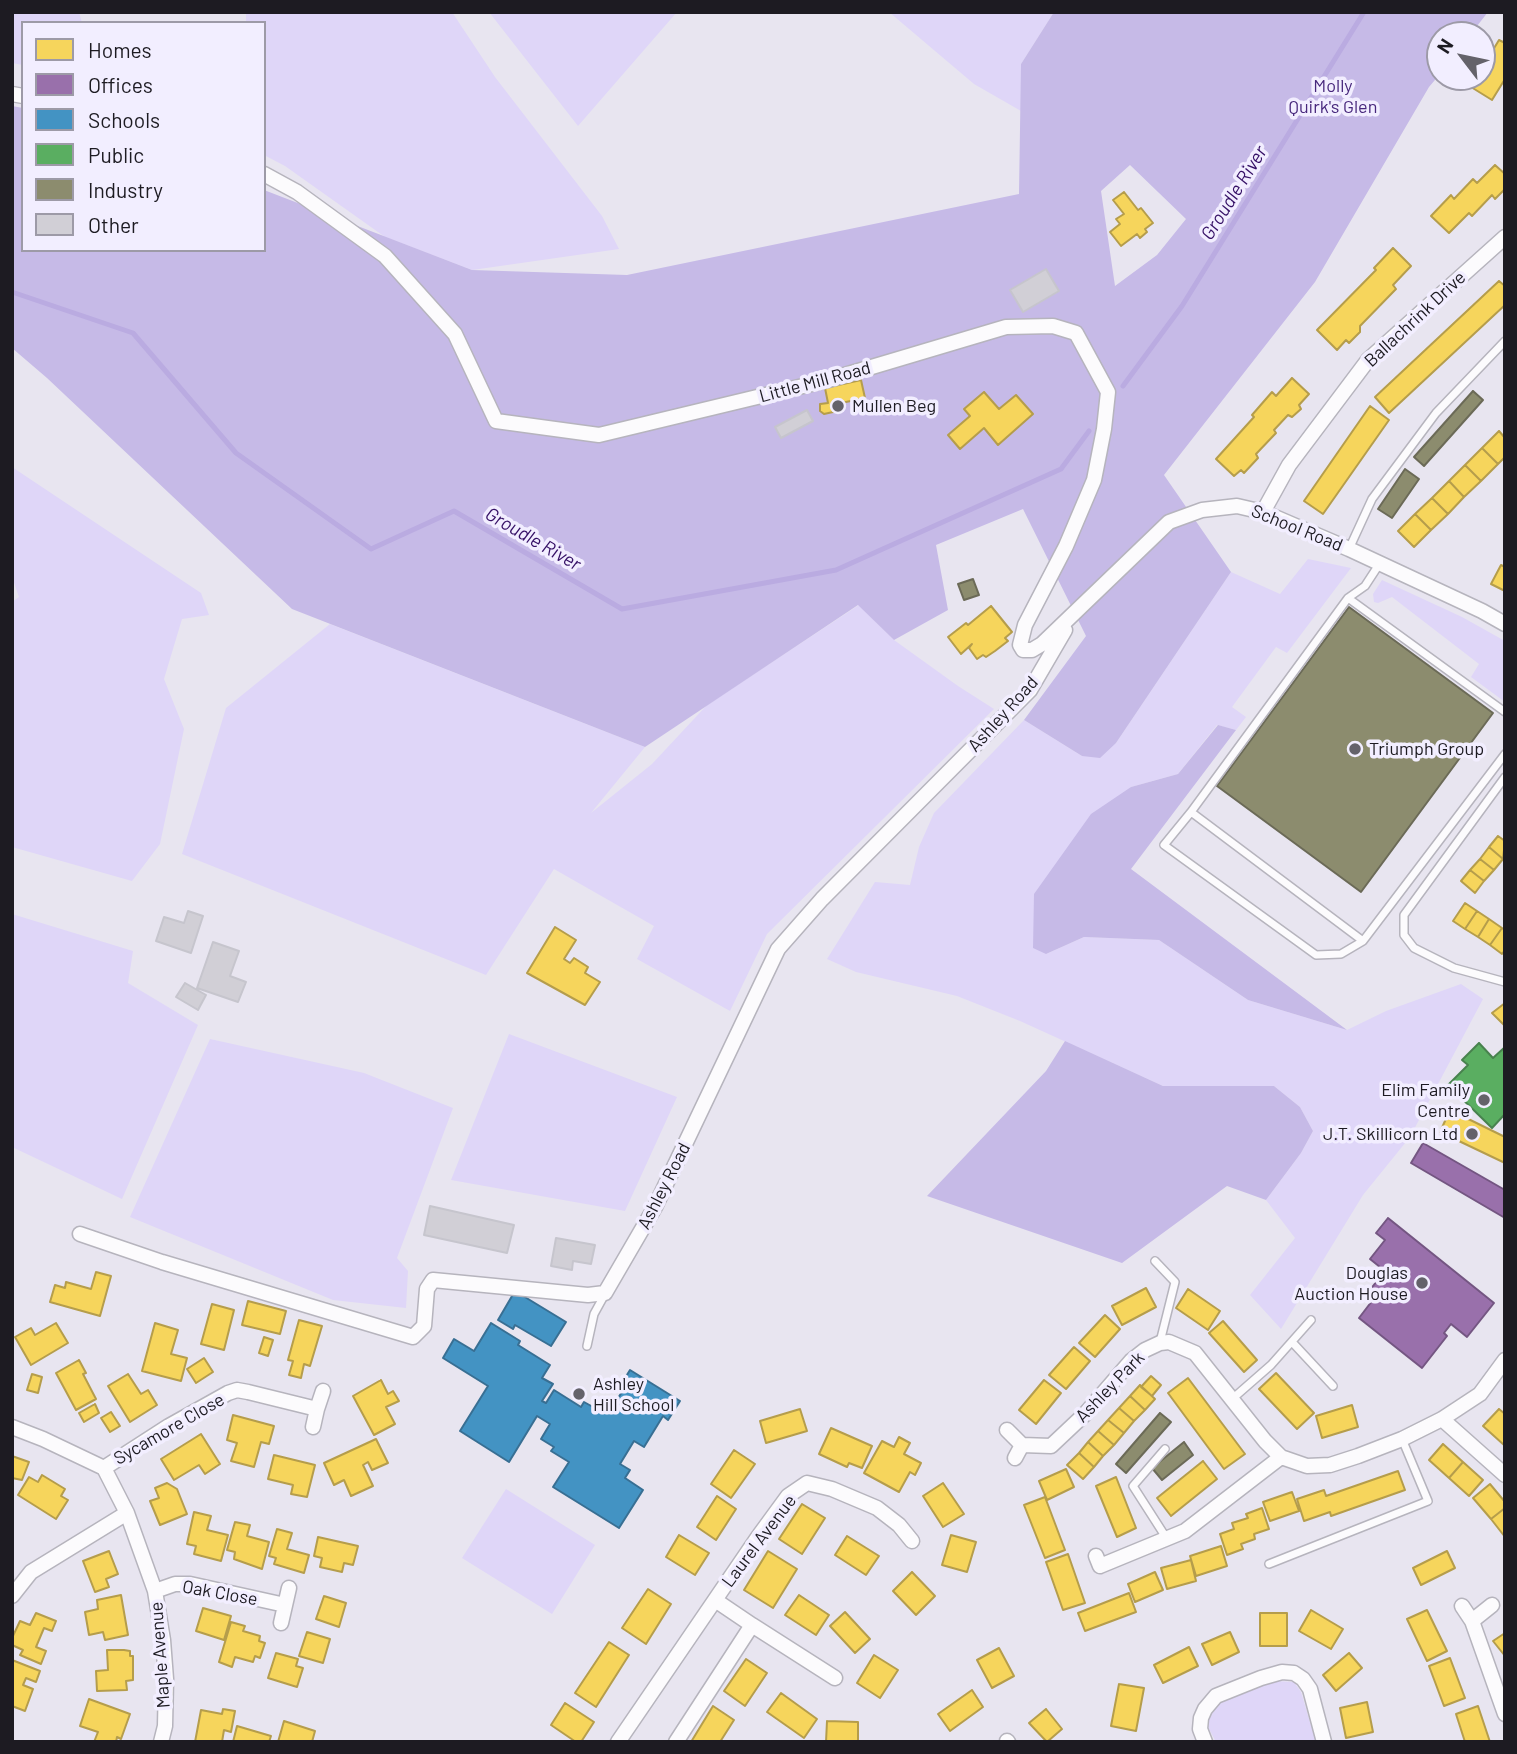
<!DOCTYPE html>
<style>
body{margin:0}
#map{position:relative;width:1517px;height:1754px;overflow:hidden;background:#e8e5f0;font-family:Barlow,sans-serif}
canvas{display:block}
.frame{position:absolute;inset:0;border:14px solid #1d1b22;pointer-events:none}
.legend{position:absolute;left:21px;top:21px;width:245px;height:231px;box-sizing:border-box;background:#f2eeff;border:2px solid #9d9aa7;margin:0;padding:9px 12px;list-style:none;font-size:21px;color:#1d1b22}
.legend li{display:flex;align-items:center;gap:14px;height:35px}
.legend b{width:35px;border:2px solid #9d9aa7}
.north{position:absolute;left:1426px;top:21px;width:70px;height:70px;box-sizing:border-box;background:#f2eeff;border:2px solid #9d9aa7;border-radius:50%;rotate:302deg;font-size:19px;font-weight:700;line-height:28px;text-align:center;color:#1d1b22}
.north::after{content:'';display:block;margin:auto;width:24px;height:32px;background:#64626a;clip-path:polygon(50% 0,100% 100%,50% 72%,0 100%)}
</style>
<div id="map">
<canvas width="1517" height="1754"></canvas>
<div class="frame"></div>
<ul class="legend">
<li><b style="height:19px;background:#f6d55c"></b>Homes</li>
<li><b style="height:19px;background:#9970ab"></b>Offices</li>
<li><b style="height:19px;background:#4393c3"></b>Schools</li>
<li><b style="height:19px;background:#5aae61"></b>Public</li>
<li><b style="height:19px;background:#8c8c6e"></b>Industry</li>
<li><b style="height:19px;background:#d1cfd6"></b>Other</li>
</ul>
<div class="north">N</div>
</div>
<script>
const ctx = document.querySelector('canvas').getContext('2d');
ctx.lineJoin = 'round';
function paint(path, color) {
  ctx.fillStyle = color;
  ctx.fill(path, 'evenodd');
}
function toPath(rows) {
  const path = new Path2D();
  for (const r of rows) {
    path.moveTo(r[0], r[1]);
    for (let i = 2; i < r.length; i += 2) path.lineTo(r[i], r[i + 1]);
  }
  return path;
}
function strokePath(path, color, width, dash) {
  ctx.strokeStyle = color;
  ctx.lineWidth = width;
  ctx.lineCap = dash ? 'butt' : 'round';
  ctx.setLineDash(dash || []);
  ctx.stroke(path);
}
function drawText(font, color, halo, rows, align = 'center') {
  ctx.font = font + ' Barlow,sans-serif';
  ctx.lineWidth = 7;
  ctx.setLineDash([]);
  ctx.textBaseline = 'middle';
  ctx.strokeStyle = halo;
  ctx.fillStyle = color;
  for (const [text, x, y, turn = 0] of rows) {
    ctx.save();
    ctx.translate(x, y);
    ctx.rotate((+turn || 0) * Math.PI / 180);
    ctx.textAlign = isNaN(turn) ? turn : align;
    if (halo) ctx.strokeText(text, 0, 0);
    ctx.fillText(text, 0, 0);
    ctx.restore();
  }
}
const green = toPath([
 [12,12,79,12,82,23,23,23,23,65,12,63],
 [246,12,452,12,495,77,602,216,619,249,472,270,385,237,285,166,264,155,264,23,246,23],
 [489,12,677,12,578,126],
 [889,12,1054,12,1021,64,1021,111,974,84],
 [12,467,201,593,209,615,182,619,164,679,184,729,160,844,132,881,12,847,12,602,19,597,12,577],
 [1308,559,1351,568,1287,653,1276,647,1232,707,1246,717,1236,730,1217,725,1178,774,1131,787,1046,954,1084,937,1159,940,1248,1000,1347,1030,1386,1011,1461,984,1483,999,1410,1137,1363,1195,1281,1329,1250,1295,1295,1238,1266,1200,1301,1153,1313,1131,1300,1107,1274,1086,1163,1086,1020,1021,957,996,856,972,827,959,875,882,910,885,919,847,934,813,1024,720,1082,756,1116,743,1231,572,1280,594],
 [1382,580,1462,617,1505,641,1505,702,1471,677,1479,664,1392,597,1378,603,1374,602,1373,594],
 [859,605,894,640,958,686,994,709,767,934,730,1011,637,959,654,926,554,869,486,975,182,854,226,708,330,624,645,747,591,813,652,764,707,705],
 [12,914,133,951,128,983,198,1025,122,1199,12,1147],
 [509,1034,677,1097,625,1211,451,1180],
 [210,1039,364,1073,453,1108,397,1258,408,1271,406,1308,333,1300,130,1217],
 [506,1489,595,1545,552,1614,462,1558],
 [1275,1681,1294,1682,1301,1692,1316,1742,1216,1742,1208,1727,1210,1714,1220,1703]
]);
const forest = toPath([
 [1054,12,1488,12,1470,35,1440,35,1440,74,1429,87,1315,282,1164,475,1231,572,1116,743,1100,758,1082,756,1024,720,1086,636,1023,509,936,545,948,610,894,640,858,605,645,747,292,609,47,378,12,348,12,106,23,108,23,250,264,250,264,190,472,270,627,275,1019,194,1021,64],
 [1130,165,1186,219,1157,255,1115,286,1101,191],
 [1218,725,1236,730,1131,869,1347,1030,1248,1000,1159,940,1084,937,1046,954,1033,948,1034,894,1091,814,1131,787,1178,774],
 [1065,1041,1163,1086,1274,1086,1300,1107,1313,1131,1301,1153,1266,1200,1227,1186,1122,1263,927,1196,1046,1071]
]);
const homes = toPath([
 [1499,40,1505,43,1505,79,1492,100,1471,87,1477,77,1482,77,1482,68,1499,40],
 [1495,165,1505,174,1505,189,1495,199,1492,195,1472,216,1469,213,1449,233,1431,216,1451,195,1454,199,1473,179,1477,183,1495,165],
 [1124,192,1138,210,1141,208,1153,223,1145,229,1147,232,1140,238,1137,234,1121,246,1110,232,1120,224,1116,219,1124,214,1113,200,1124,192],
 [1393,248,1411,266,1393,285,1396,289,1360,326,1360,332,1349,343,1346,340,1337,350,1317,330,1376,270,1374,268,1393,248],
 [1499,281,1505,286,1505,305,1389,413,1375,397,1499,281],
 [1292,378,1309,394,1299,405,1301,409,1292,417,1288,415,1274,430,1276,433,1256,454,1258,458,1244,473,1241,470,1234,476,1216,459,1254,417,1252,415,1272,392,1276,396,1292,378],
 [861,380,865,398,841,403,842,410,824,414,820,411,820,404,828,403,825,388,861,380],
 [984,392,999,409,1016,395,1033,414,998,445,984,428,960,449,948,435,970,416,964,409,984,392],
 [1370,406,1389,420,1323,514,1304,501,1370,406],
 [1499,431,1505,438,1505,457,1498,464,1482,448,1499,431],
 [1482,448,1498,464,1481,481,1465,465,1482,448],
 [1465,465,1481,481,1464,497,1449,481,1465,465],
 [1449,481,1464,497,1448,514,1432,498,1449,481],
 [1432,498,1448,514,1431,530,1415,514,1432,498],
 [1415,514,1431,530,1414,547,1398,531,1415,514],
 [1501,565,1505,567,1505,591,1491,584,1501,565],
 [991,606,1012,632,1005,638,1008,641,995,651,986,657,983,655,977,659,969,648,972,644,961,654,948,637,966,623,968,625,991,606],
 [1498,836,1505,841,1503,859,1489,847,1498,836],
 [1489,847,1503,859,1494,870,1480,859,1489,847],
 [1480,859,1494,870,1484,881,1470,870,1480,859],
 [1470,870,1484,881,1475,893,1461,881,1470,870],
 [1465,903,1477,911,1465,929,1453,921,1465,903],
 [1477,911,1489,919,1478,937,1465,929,1477,911],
 [1489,919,1502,928,1490,945,1478,937,1489,919],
 [555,927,576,940,564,959,570,963,574,958,588,967,585,973,600,982,585,1005,527,973,555,927],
 [1502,928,1505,930,1505,950,1502,954,1490,945,1502,928],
 [1505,1003,1505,1026,1492,1013,1505,1003],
 [1450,1110,1505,1137,1505,1163,1440,1132,1450,1110],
 [96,1272,111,1276,100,1316,50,1302,55,1285,65,1288,66,1282,91,1289,96,1272],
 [1146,1288,1156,1307,1122,1325,1112,1306,1146,1288],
 [1188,1289,1220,1311,1208,1330,1176,1308,1188,1289],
 [248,1301,286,1311,280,1334,242,1325,248,1301],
 [212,1304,234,1310,224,1350,201,1344,212,1304],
 [1105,1315,1120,1329,1095,1357,1079,1343,1105,1315],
 [299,1320,322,1326,310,1366,304,1364,301,1378,289,1375,293,1361,288,1360,299,1320],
 [1223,1321,1257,1360,1244,1372,1209,1333,1223,1321],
 [56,1323,68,1343,31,1365,15,1337,31,1328,35,1335,56,1323],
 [155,1323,178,1330,171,1354,187,1358,181,1381,142,1371,155,1323],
 [264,1337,273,1340,268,1356,259,1353,264,1337],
 [1074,1347,1090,1361,1066,1389,1049,1375,1074,1347],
 [204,1358,213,1372,196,1383,187,1369,204,1358],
 [79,1360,86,1373,83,1374,96,1399,76,1410,56,1373,79,1360],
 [1276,1373,1314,1413,1297,1429,1259,1389,1276,1373],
 [32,1374,42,1377,38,1393,27,1390,32,1374],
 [128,1374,141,1394,148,1390,157,1405,130,1422,108,1386,128,1374],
 [1151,1376,1161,1385,1152,1396,1141,1387,1151,1376],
 [1188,1378,1245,1454,1224,1469,1168,1393,1188,1378],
 [381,1380,388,1394,393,1391,399,1401,386,1407,395,1424,374,1435,353,1396,381,1380],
 [1044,1380,1061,1393,1036,1424,1019,1410,1044,1380],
 [1140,1385,1155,1399,1145,1410,1130,1396,1140,1385],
 [1130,1396,1145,1410,1134,1421,1119,1408,1130,1396],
 [95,1404,99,1413,84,1422,79,1413,95,1404],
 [1352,1405,1358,1427,1322,1438,1316,1416,1352,1405],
 [1119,1408,1134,1421,1124,1433,1108,1420,1119,1408],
 [800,1409,807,1431,766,1443,760,1421,800,1409],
 [1499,1409,1505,1414,1504,1445,1483,1426,1499,1409],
 [111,1412,120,1426,110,1432,101,1418,111,1412],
 [233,1415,274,1426,269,1444,261,1442,254,1467,231,1461,237,1443,227,1440,233,1415],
 [1108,1420,1124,1433,1114,1445,1098,1431,1108,1420],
 [831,1428,872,1446,862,1468,849,1463,847,1467,819,1454,831,1428],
 [1098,1431,1114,1445,1103,1456,1088,1442,1098,1431],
 [201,1434,220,1464,205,1474,199,1465,174,1480,161,1459,201,1434],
 [899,1437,910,1443,904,1454,921,1463,915,1475,910,1472,899,1492,864,1473,882,1441,894,1447,899,1437],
 [376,1439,388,1463,372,1470,368,1462,363,1465,373,1486,351,1496,344,1480,334,1485,324,1463,376,1439],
 [1088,1442,1103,1456,1094,1467,1079,1453,1088,1442],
 [1443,1444,1463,1462,1449,1478,1429,1460,1443,1444],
 [734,1450,755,1464,731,1498,711,1484,734,1450],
 [1079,1453,1094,1467,1083,1479,1067,1465,1079,1453],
 [274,1455,315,1465,307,1497,291,1494,293,1485,268,1479,274,1455],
 [12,1456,29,1462,22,1480,12,1478,12,1456],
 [1203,1461,1217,1479,1171,1516,1157,1498,1203,1461],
 [1463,1462,1483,1480,1469,1496,1449,1478,1463,1462],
 [1066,1469,1074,1487,1047,1500,1039,1481,1066,1469],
 [1398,1471,1405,1490,1331,1516,1330,1512,1304,1521,1297,1499,1324,1490,1326,1496,1398,1471],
 [42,1475,65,1489,61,1496,68,1500,56,1519,18,1495,29,1477,38,1482,42,1475],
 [1116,1477,1136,1528,1117,1537,1096,1486,1116,1477],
 [167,1483,177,1489,187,1514,160,1525,150,1501,159,1498,155,1488,167,1483],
 [943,1483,964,1514,943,1527,923,1496,943,1483],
 [1490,1484,1505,1502,1505,1508,1491,1519,1473,1498,1490,1484],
 [1292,1492,1299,1511,1270,1521,1263,1502,1292,1492],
 [717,1496,736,1509,716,1540,697,1527,717,1496],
 [1045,1497,1065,1550,1045,1558,1024,1505,1045,1497],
 [802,1504,825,1518,802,1554,779,1539,802,1504],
 [1262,1508,1269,1529,1254,1534,1255,1539,1241,1544,1243,1549,1227,1555,1220,1534,1234,1529,1232,1523,1248,1518,1246,1514,1262,1508],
 [1505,1508,1505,1537,1491,1519,1505,1508],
 [194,1512,211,1516,207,1530,228,1535,221,1561,194,1554,196,1546,187,1544,194,1512],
 [235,1522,250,1525,247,1536,269,1542,262,1569,234,1559,235,1552,227,1550,235,1522],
 [277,1529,292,1533,287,1549,309,1555,304,1573,274,1564,276,1558,269,1556,277,1529],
 [679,1535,709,1553,695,1575,666,1557,679,1535],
 [951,1535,976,1542,967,1572,942,1565,951,1535],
 [847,1536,879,1556,866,1575,835,1555,847,1536],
 [318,1537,358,1546,353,1565,344,1563,342,1572,320,1567,322,1558,314,1556,318,1537],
 [1221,1546,1227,1566,1196,1576,1190,1556,1221,1546],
 [109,1551,118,1574,106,1579,109,1587,95,1592,83,1561,109,1551],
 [768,1551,797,1569,773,1608,744,1590,768,1551],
 [1447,1551,1455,1568,1421,1585,1413,1568,1447,1551],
 [1068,1554,1085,1603,1063,1610,1046,1562,1068,1554],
 [1191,1560,1196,1581,1167,1589,1161,1568,1191,1560],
 [912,1572,935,1596,916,1615,893,1591,912,1572],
 [1155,1572,1163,1590,1135,1602,1128,1584,1155,1572],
 [648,1589,671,1604,646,1644,622,1628,648,1589],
 [1129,1593,1136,1612,1085,1631,1078,1613,1129,1593],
 [121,1595,128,1635,105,1640,103,1632,89,1635,85,1612,98,1609,97,1600,121,1595],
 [799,1595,829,1615,816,1635,785,1615,799,1595],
 [324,1596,346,1603,339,1627,316,1619,324,1596],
 [203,1608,231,1616,224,1640,196,1631,203,1608],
 [1311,1610,1343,1629,1331,1649,1299,1631,1311,1610],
 [1427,1610,1447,1651,1427,1661,1407,1619,1427,1610],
 [845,1612,870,1639,855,1653,830,1626,845,1612],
 [36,1613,56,1621,52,1631,44,1628,36,1647,46,1651,41,1664,20,1655,23,1650,12,1645,12,1638,20,1621,30,1625,36,1613],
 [1260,1613,1287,1613,1287,1646,1260,1646,1260,1613],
 [231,1622,245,1626,243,1631,260,1636,259,1641,265,1643,260,1658,255,1656,253,1662,235,1657,232,1667,219,1662,231,1622],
 [307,1632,330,1639,323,1663,299,1656,307,1632],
 [1230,1632,1239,1652,1212,1665,1202,1644,1230,1632],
 [1505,1633,1505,1656,1493,1641,1505,1633],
 [609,1642,629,1655,596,1707,575,1693,609,1642],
 [1189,1647,1198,1666,1163,1683,1154,1665,1189,1647],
 [999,1648,1014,1676,992,1688,977,1660,999,1648],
 [107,1650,124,1650,130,1651,130,1656,133,1656,133,1680,126,1681,127,1690,97,1691,96,1671,108,1670,107,1650],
 [276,1653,298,1659,296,1666,303,1668,297,1687,268,1678,276,1653],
 [1349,1653,1362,1668,1336,1691,1323,1675,1349,1653],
 [874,1655,898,1670,880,1698,857,1683,874,1655],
 [1450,1658,1465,1698,1444,1706,1429,1666,1450,1658],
 [746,1659,767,1673,745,1706,724,1691,746,1659],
 [12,1660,40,1671,36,1682,26,1678,23,1685,33,1689,25,1711,12,1706,12,1660],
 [1119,1684,1144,1688,1136,1731,1111,1726,1119,1684],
 [972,1690,983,1707,950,1731,938,1714,972,1690],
 [781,1693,817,1719,804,1738,767,1712,781,1693],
 [89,1699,130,1714,121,1739,117,1737,116,1742,94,1742,98,1732,80,1726,89,1699],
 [1367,1702,1373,1732,1346,1738,1340,1708,1367,1702],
 [565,1703,594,1722,581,1742,576,1742,551,1725,565,1703],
 [713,1706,734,1720,720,1742,691,1742,713,1706],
 [1478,1706,1490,1742,1465,1742,1456,1714,1478,1706],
 [223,1709,235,1711,231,1732,224,1730,222,1742,195,1742,201,1710,222,1714,223,1709],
 [1046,1709,1062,1729,1047,1742,1029,1723,1046,1709],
 [284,1721,315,1731,312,1742,278,1742,284,1721],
 [827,1721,858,1722,858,1742,826,1742,827,1721],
 [237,1726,271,1736,269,1742,233,1742,237,1726]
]);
const offices = toPath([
 [1423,1143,1505,1190,1505,1218,1411,1163,1423,1143],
 [1388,1218,1494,1303,1467,1337,1451,1324,1444,1333,1447,1336,1422,1368,1359,1318,1372,1301,1365,1296,1385,1271,1370,1259,1385,1240,1376,1233,1388,1218]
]);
const schools = toPath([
 [515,1291,566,1322,551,1346,515,1325,513,1329,498,1320,515,1291],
 [491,1323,520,1341,518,1345,550,1365,542,1378,553,1384,542,1401,546,1403,554,1390,581,1407,584,1402,593,1407,596,1403,610,1411,625,1387,622,1383,630,1370,680,1401,668,1420,663,1416,644,1447,634,1441,620,1464,630,1470,625,1478,643,1490,619,1528,553,1487,569,1462,551,1451,554,1447,541,1439,550,1424,537,1416,509,1462,460,1431,488,1386,443,1358,454,1339,474,1351,491,1323]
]);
const public = toPath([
 [1479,1043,1493,1058,1505,1047,1505,1114,1492,1128,1448,1085,1468,1065,1462,1060,1479,1043]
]);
const industry = toPath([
 [1473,391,1483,400,1424,466,1414,457,1473,391],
 [1405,469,1419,479,1392,518,1378,509,1405,469],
 [973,579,979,595,964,600,958,584,973,579],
 [1349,607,1493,713,1361,892,1217,786,1349,607],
 [1160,1413,1171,1422,1126,1473,1116,1464,1160,1413],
 [1184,1442,1193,1455,1162,1480,1152,1468,1184,1442]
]);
const stream = toPath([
 [12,292,133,333,236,453,371,549,454,511,622,609,836,570,1061,469,1089,431],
 [1123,386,1182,306,1364,12]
]);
const building = toPath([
 [1046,269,1059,291,1023,312,1010,290,1046,269],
 [807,410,813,421,781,438,775,427,807,410],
 [188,911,203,916,191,953,156,941,164,917,184,923,188,911],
 [213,942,239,951,230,976,246,982,238,1002,197,988,213,942],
 [185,983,206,995,198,1010,176,997,185,983],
 [430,1206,514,1225,507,1253,424,1235,430,1206],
 [556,1238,595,1245,591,1264,573,1261,572,1270,551,1266,556,1238]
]);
const lane = toPath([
 [1349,549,1372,499,1436,413,1505,341],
 [1348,598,1505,712],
 [1505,777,1404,915,1404,935,1414,948,1454,968,1505,982],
 [1191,812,1348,598,1365,586,1380,563],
 [1363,941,1191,812,1164,845,1316,955,1341,954,1363,941,1505,754],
 [1155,1261,1175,1282,1160,1342],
 [1292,1342,1333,1386],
 [587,1346,594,1314,605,1294],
 [1231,1400,1271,1365,1311,1320],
 [1165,1449,1133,1486,1167,1539],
 [1269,1564,1428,1501,1402,1439]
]);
const street = toPath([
 [12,94,23,96],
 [264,174,297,192,385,256,455,334,496,421,599,435,828,380,1006,327,1053,326,1076,333,1108,392,1104,429,1094,480,1066,546,1025,625,1020,645,1023,650,1032,650,1042,644,1169,522,1202,510,1237,506,1263,512,1349,549,1482,611,1505,624],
 [1263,512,1289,465,1368,360,1505,237],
 [80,1234,162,1262,413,1337,424,1326,427,1289,433,1280,588,1295,605,1293,655,1207,778,949,822,899,1030,690,1065,630],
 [1442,1419,1505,1475],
 [12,1427,43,1439,104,1468,127,1513,155,1591,163,1640,166,1679,165,1726,161,1742],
 [313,1427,317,1409],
 [1007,1430,1022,1445],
 [1015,1458,1022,1445,1051,1446,1085,1414,1131,1361,1145,1350,1160,1343,1169,1342,1195,1353,1265,1441,1281,1457,1307,1466,1330,1465,1358,1456,1402,1439,1442,1419,1480,1394,1505,1360],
 [104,1468,169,1426,228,1393,237,1390,248,1392,317,1409,323,1391],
 [1096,1556,1100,1566,1185,1531,1281,1457],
 [155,1591,175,1584,190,1584,285,1605],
 [12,1596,31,1572,127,1513],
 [1462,1606,1472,1621,1505,1714],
 [1472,1621,1492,1605],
 [281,1623,289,1588],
 [752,1625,835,1678],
 [1007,1741,1008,1742],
 [618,1742,758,1537,788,1496,807,1483,832,1489,877,1508,899,1525,912,1541],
 [676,1742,752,1625,715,1600],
 [1205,1742,1200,1729,1201,1718,1205,1709,1216,1696,1261,1678,1282,1672,1294,1673,1303,1679,1310,1689,1324,1742]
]);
const markers = [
 [838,406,7,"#64626a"],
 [1355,749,7,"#64626a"],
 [1484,1100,7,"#64626a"],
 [1472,1134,7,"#64626a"],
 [1422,1283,7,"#64626a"],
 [579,1394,7,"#64626a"]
];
const parkNames = [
 ["Molly",1333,86],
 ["Quirk's Glen",1333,107]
];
const streetNames = [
 ["Ballachrink Drive",1415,319,-43],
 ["Little Mill Road",815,382,-15],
 ["School Road",1297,528,22],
 ["Ashley Road",1003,714,-48],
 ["Ashley Road",664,1186,-63],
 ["Ashley Park",1110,1387,-46],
 ["Sycamore Close",169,1429,-30],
 ["Laurel Avenue",759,1541,-53],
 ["Oak Close",220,1593,10],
 ["Maple Avenue",160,1655,-94]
];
const poiNames = [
 ["Mullen Beg",852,406],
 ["Triumph Group",1369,749],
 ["Elim Family",1470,1090,"right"],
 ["Centre",1470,1111,"right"],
 ["J.T. Skillicorn Ltd",1458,1134,"right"],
 ["Douglas",1408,1273,"right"],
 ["Auction House",1408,1294,"right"],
 ["Ashley",593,1384],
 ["Hill School",593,1405]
];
const waterNames = [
 ["Groudle River",1234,193,-58],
 ["Groudle River",533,539,30]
];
paint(green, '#dfd6f8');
paint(forest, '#c6bae7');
paint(homes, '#f6d55c');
strokePath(homes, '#b59d4b', 2);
paint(offices, '#9970ab');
strokePath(offices, '#745682', 2);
paint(schools, '#4393c3');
strokePath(schools, '#386f93', 2);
paint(public, '#5aae61');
strokePath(public, '#48824e', 2);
paint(industry, '#8c8c6e');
strokePath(industry, '#6b6a57', 2);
strokePath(stream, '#baabe1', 5);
paint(building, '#d1cfd6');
strokePath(building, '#c6c5cd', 2);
strokePath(lane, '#b6b4bd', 10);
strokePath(street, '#b6b4bd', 17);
strokePath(lane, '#fcfbfd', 7);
strokePath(street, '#fcfbfd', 14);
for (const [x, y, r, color] of markers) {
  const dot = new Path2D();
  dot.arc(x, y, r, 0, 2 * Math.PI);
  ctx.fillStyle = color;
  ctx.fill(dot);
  strokePath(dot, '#f2eeff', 2.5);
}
drawText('18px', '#47277c', '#f2eeff', parkNames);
drawText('18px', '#1d1b22', '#f2eeff', streetNames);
drawText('18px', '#1d1b22', '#f2eeff', poiNames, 'left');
drawText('italic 19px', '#351066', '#f2eeff', waterNames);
</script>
